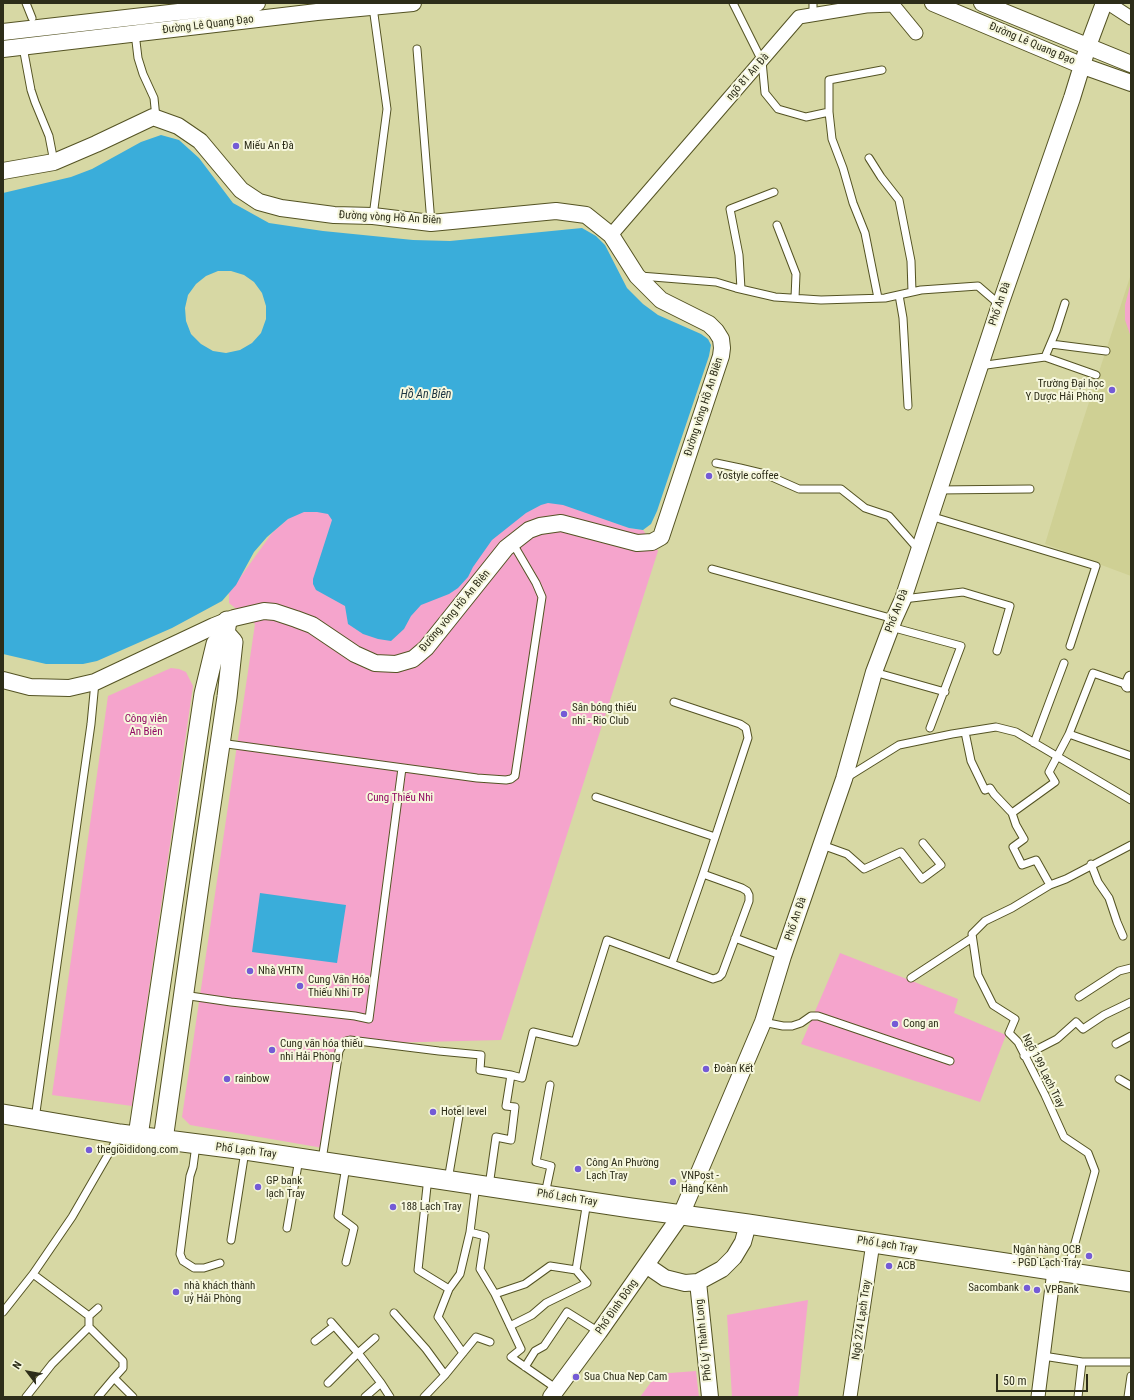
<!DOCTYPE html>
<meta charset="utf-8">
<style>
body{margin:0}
#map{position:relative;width:1134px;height:1400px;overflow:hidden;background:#d7d8a4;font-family:"Roboto Condensed",sans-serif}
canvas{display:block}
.frame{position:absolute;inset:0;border:4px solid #2d2d19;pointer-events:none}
.north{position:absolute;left:8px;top:1352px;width:40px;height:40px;-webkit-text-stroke:3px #f6f7dd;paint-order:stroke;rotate:302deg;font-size:11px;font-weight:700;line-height:16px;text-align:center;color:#2d2d19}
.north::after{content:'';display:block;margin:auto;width:14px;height:18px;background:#2d2d19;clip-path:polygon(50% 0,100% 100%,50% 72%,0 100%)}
.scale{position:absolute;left:996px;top:1374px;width:92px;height:18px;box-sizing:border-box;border:2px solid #2d2d19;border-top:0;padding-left:5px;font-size:12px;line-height:14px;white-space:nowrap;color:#2d2d19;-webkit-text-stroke:3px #f6f7dd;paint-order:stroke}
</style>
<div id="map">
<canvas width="1134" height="1400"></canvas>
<div class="frame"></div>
<div class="north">N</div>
<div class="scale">50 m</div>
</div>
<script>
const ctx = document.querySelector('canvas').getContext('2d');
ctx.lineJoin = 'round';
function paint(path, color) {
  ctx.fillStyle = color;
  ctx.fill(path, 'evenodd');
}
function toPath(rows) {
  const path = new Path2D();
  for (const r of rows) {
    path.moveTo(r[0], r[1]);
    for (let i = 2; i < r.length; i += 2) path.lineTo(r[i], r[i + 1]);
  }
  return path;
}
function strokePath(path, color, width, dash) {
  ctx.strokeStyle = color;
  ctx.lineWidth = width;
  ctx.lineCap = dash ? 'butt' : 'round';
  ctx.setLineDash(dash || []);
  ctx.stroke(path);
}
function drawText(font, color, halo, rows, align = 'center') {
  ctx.font = font + ' "Roboto Condensed",sans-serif';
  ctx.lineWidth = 4;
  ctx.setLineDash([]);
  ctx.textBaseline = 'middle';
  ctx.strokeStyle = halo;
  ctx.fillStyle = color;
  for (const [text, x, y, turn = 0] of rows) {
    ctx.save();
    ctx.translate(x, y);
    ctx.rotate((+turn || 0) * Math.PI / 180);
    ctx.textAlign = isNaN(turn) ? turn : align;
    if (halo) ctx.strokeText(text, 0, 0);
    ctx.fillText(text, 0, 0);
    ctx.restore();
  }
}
const built = toPath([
 [1131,274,1131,576,1045,544,1075,445]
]);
const green = toPath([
 [1131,282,1131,337,1125,320,1125,305],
 [546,498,629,528,643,530,658,551,501,1040,343,1044,323,1148,190,1125,182,1117,255,624,229,603,229,593,272,533,307,502,484,535],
 [171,668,179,669,186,672,193,686,132,1106,52,1095,108,696],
 [840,953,958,999,954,1013,1006,1035,980,1102,801,1044],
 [808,1300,798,1397,732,1397,727,1315],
 [696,1371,699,1397,640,1397,657,1374]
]);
const water = toPath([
 [161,135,179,140,199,158,233,203,269,223,323,231,413,240,450,241,582,228,596,236,605,245,627,288,643,304,658,315,701,334,708,339,711,345,709,356,657,511,651,524,643,530,629,528,563,505,548,503,541,505,526,513,492,540,473,567,468,577,458,588,449,594,421,605,411,616,404,629,391,641,378,639,363,634,348,624,345,606,316,590,313,584,313,579,332,520,328,514,317,512,304,512,288,519,267,537,254,552,236,585,222,601,172,628,97,661,83,664,46,664,3,654,3,193,71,177,92,169,141,142],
 [218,271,231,271,244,275,254,282,262,293,266,306,266,319,261,333,252,343,240,350,226,353,213,351,201,344,191,334,186,321,185,308,188,295,196,284,206,276],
 [260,893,346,905,337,963,252,952]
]);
const service = toPath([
 [26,3,32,18],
 [733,3,762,61,765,93,778,109,806,117,829,112],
 [813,15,813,3],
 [135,33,138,58,143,74,154,98,156,118],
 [23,47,31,90,35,102,49,136,54,162],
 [417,49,431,223],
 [869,158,881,177,899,200,911,261,912,292],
 [373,216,387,109,373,7],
 [777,225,796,274,795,298],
 [640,276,716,282,736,288,775,297,821,300,885,298,921,290,978,286,1000,305],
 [741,289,739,255,730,209,774,192],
 [899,295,903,318,908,406],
 [878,298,865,233,853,203,843,168,832,139,829,112,829,80,882,70],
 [1051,344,1106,351],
 [1045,357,1096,375],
 [979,366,1045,357,1056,331,1065,303],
 [716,463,740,468,765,474,799,489,841,489,865,508,889,516,918,549],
 [938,490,1030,489],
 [930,516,1096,566,1070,646],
 [712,569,894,619],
 [903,599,963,592,1010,606,997,651],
 [891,627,961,646,930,728],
 [874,672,945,692],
 [965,732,971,761,985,790,990,788,994,794,1012,813,1016,825,1024,839,1013,847,1022,865,1036,860,1050,885,1012,908,985,921,972,934,978,975,993,1005,1015,1019,1009,1033,1018,1042,1045,1095,1064,1137,1088,1153,1095,1171,1067,1272],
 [1069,734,1093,673,1131,686],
 [220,743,477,778,506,780,511,779,515,776,542,597,536,583,512,542],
 [1034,743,1064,663],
 [846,778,899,745,952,734,996,727,1016,732,1131,800],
 [596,797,715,837],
 [1012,813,1055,782,1049,772,1069,734,1131,756],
 [822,845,847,854,864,869,901,852,922,879,941,865,923,843],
 [1091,864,1098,882,1109,898,1117,922,1123,936],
 [1050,885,1066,879,1131,845],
 [735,938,783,956],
 [672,963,703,874,748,738,746,728,740,724,674,702],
 [911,978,972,938],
 [183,995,231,1002,355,1016,369,1019,402,768],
 [1079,997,1119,971,1131,968],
 [763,1022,783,1026,792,1026,801,1023,811,1016,818,1016,950,1061],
 [1116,1044,1131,1036],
 [1024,1056,1057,1039,1076,1022,1083,1029,1104,1015,1131,1002],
 [511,1075,522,1078,533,1032,575,1042,607,940,713,979,719,977,722,974,749,901,749,895,747,891,742,888,703,874],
 [1119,1079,1131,1086],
 [35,1119,91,724,95,682],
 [196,1145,193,1167,190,1176,180,1254,183,1261,194,1268,204,1268,220,1263],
 [322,1160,339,1051,343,1044,346,1041,350,1040,439,1051,481,1055,480,1070,511,1075,506,1106,515,1107,511,1140,496,1137,489,1186],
 [346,1166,338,1216,354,1228,346,1262],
 [428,1177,418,1270,449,1289],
 [448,1180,460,1110],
 [476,1184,470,1232,485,1236,480,1269,495,1294,521,1349,511,1357,557,1389],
 [545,1194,551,1166,536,1162,550,1085],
 [287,1228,299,1159],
 [231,1240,245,1151],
 [33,1274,89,1316],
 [495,1294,525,1284,550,1266,576,1270,587,1201],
 [3,1312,33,1274,72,1217,120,1134],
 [394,1313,426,1349,445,1375],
 [331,1322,358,1353,375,1338],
 [510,1326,532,1315,546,1303,587,1283,576,1270],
 [89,1327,123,1361,123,1368,114,1378,133,1397],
 [315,1341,334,1326],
 [463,1353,438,1317,449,1289,460,1274,470,1232],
 [1043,1356,1082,1362,1131,1362],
 [525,1367,535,1351,544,1346,567,1312,599,1332],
 [328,1383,358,1353,381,1383,390,1397],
 [26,1397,52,1364,89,1327,89,1316,98,1308],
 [98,1397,114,1378],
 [365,1397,381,1383],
 [424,1397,445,1375,476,1337,490,1342],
 [1078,1397,1082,1362],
 [1128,1397,1131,1376]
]);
const minor = toPath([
 [1108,3,1131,18],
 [611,235,799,17,866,6,893,5,916,33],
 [1128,685,1131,678],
 [850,1397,873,1243],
 [1038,1397,1054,1271]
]);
const tertiary = toPath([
 [933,3,1083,66,1131,83],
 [982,3,1131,64],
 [3,32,257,3],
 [3,49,317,12,413,3],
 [3,171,54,162,96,144,153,117,178,126,200,141,241,190,259,202,281,208,334,215,373,216,431,223,556,211,586,215,611,235,637,276,661,300,709,324,716,331,721,339,722,348,721,356,661,537,652,542,637,543,561,523,540,526,529,530,506,548,426,648,413,659,396,664,375,663,355,654,312,625,296,619,275,612,264,611,234,618,214,626,95,682,69,688,30,687,3,680],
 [646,1265,665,1278,685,1283,698,1282,722,1269,734,1257,743,1242,748,1224],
 [698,1282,710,1397],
 [551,1397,599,1332,681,1215,763,1022,783,956,844,779,874,672,894,619,903,599,1000,305,1072,98,1088,46,1104,3]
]);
const secondary = toPath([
 [3,1114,120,1134,245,1150,631,1208,748,1224,1131,1282],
 [138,1136,204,694,216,644,225,633,227,621],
 [163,1140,200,879,227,697,233,642,225,633]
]);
const markers = [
 [236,146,4,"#745bd6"],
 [1112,390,4,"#745bd6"],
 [709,476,4,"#745bd6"],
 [564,714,4,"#745bd6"],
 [250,971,4,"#745bd6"],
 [300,986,4,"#745bd6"],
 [895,1024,4,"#745bd6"],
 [272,1050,4,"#745bd6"],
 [706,1069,4,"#745bd6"],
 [227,1079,4,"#745bd6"],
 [433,1112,4,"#745bd6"],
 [89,1150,4,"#745bd6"],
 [578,1169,4,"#745bd6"],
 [673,1182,4,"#745bd6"],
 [258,1187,4,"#745bd6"],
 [393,1207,4,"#745bd6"],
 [1089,1256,4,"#745bd6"],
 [889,1266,4,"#745bd6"],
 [1027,1288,4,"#745bd6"],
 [1037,1290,4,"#745bd6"],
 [176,1292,4,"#745bd6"],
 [576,1377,4,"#745bd6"]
];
const streetNames = [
 ["Đường Lê Quang Đạo",208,25,-7],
 ["Đường Lê Quang Đạo",1032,44,23],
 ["ngõ 81 An Đà",748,77,-49],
 ["Đường vòng Hồ An Biên",390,218,3],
 ["Phố An Đà",1000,304,-71],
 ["Đường vòng Hồ An Biên",704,407,-72],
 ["Đường vòng Hồ An Biên",455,611,-50],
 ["Phố An Đà",897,611,-69],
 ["Phố An Đà",796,919,-71],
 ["Ngõ 199 Lạch Tray",1043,1071,63],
 ["Phố Lạch Tray",246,1151,7],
 ["Phố Lạch Tray",567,1198,9],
 ["Phố Lạch Tray",887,1245,9],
 ["Phố Đình Đông",617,1307,-55],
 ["Ngõ 274 Lạch Tray",862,1320,-82],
 ["Phố Lý Thành Long",704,1340,-96]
];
const poiNames = [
 ["Miếu An Đà",244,146],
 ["Trường Đại học",1104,384,"right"],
 ["Y Dược Hải Phòng",1104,397,"right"],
 ["Yostyle coffee",717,476],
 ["Sân bóng thiếu",572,708],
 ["nhi - Rio Club",572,721],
 ["Nhà VHTN",258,971],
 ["Cung Văn Hóa",308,980],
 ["Thiếu Nhi TP",308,993],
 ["Cong an",903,1024],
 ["Cung văn hóa thiếu",280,1044],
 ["nhi Hải Phòng",280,1057],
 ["Đoàn Kết",714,1069],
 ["rainbow",235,1079],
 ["Hotel level",441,1112],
 ["thegioididong.com",97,1150],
 ["Công An Phường",586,1163],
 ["Lạch Tray",586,1176],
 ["VNPost -",681,1176],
 ["Hàng Kênh",681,1189],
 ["GP bank",266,1181],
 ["lạch Tray",266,1194],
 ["188 Lạch Tray",401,1207],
 ["Ngân hàng OCB",1081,1250,"right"],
 ["- PGD Lạch Tray",1081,1263,"right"],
 ["ACB",897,1266],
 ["nhà khách thành",184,1286],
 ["uỷ Hải Phòng",184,1299],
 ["Sacombank",1019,1288,"right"],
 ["VPBank",1045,1290],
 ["Sua Chua Nep Cam",584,1377]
];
const parkNames = [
 ["Công viên",146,719],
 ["An Biên",146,732],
 ["Cung Thiếu Nhi",400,798]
];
const waterNames = [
 ["Hồ An Biên",426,395]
];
paint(built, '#cfd094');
paint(green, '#f5a4cc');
paint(water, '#3aadda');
strokePath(service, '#545323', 9);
strokePath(minor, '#545323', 15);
strokePath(tertiary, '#545323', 18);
strokePath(secondary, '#545323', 21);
strokePath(service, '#fff', 7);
strokePath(minor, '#fff', 13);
strokePath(tertiary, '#fff', 16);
strokePath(secondary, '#fff', 19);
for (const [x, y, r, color] of markers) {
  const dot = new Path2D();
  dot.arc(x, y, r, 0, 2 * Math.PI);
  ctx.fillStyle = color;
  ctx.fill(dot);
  strokePath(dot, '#f6f7dd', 1.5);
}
drawText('11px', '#2d2d19', '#f6f7dd', streetNames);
drawText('11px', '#2d2d19', '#f6f7dd', poiNames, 'left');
drawText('11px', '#910862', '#f6f7dd', parkNames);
drawText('italic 12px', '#1d3540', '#f6f7dd', waterNames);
</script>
